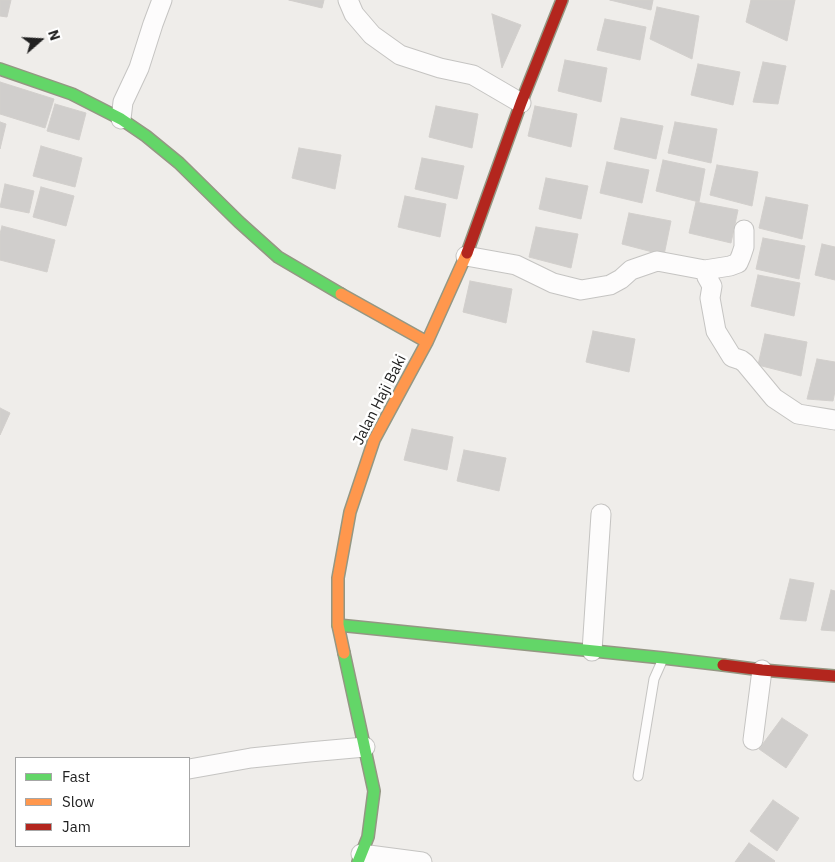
<!DOCTYPE html>
<style>
body{margin:0}
#map{position:relative;width:835px;height:862px;overflow:hidden;background:#efedea;font-family:"IBM Plex Sans",sans-serif}
canvas{display:block}
.legend{position:absolute;left:15px;top:757px;width:175px;height:90px;box-sizing:border-box;background:#fff;border:1px solid #a6a6a6;margin:0;padding:6px 9px;list-style:none;font-size:15px;color:#212121}
.legend li{display:flex;align-items:center;gap:10px;height:25px}
.legend b{width:25px;border:1px solid #a6a6a6}
.north{position:absolute;left:15px;top:15px;width:50px;height:50px;-webkit-text-stroke:4px #fff;paint-order:stroke;rotate:71deg;font-size:14px;font-weight:700;line-height:20px;text-align:center;color:#212121}
.north::after{content:'';display:block;margin:auto;width:18px;height:22px;background:#212121;clip-path:polygon(50% 0,100% 100%,50% 72%,0 100%)}
</style>
<div id="map">
<canvas width="835" height="862"></canvas>
<ul class="legend">
<li><b style="height:6px;background:#63d668"></b>Fast</li>
<li><b style="height:6px;background:#ff974d"></b>Slow</li>
<li><b style="height:6px;background:#b3261e"></b>Jam</li>
</ul>
<div class="north">N</div>
</div>
<script>
const ctx = document.querySelector('canvas').getContext('2d');
ctx.lineJoin = 'round';
function paint(path, color) {
  ctx.fillStyle = color;
  ctx.fill(path, 'evenodd');
}
function toPath(rows) {
  const path = new Path2D();
  for (const r of rows) {
    path.moveTo(r[0], r[1]);
    for (let i = 2; i < r.length; i += 2) path.lineTo(r[i], r[i + 1]);
  }
  return path;
}
function strokePath(path, color, width, dash) {
  ctx.strokeStyle = color;
  ctx.lineWidth = width;
  ctx.lineCap = dash ? 'butt' : 'round';
  ctx.setLineDash(dash || []);
  ctx.stroke(path);
}
function drawText(font, color, halo, rows, align = 'center') {
  ctx.font = font + ' "IBM Plex Sans",sans-serif';
  ctx.lineWidth = 5;
  ctx.setLineDash([]);
  ctx.textBaseline = 'middle';
  ctx.strokeStyle = halo;
  ctx.fillStyle = color;
  for (const [text, x, y, turn = 0] of rows) {
    ctx.save();
    ctx.translate(x, y);
    ctx.rotate((+turn || 0) * Math.PI / 180);
    ctx.textAlign = isNaN(turn) ? turn : align;
    if (halo) ctx.strokeText(text, 0, 0);
    ctx.fillText(text, 0, 0);
    ctx.restore();
  }
}
const building = toPath([
 [0,0,11,0,7,17,0,16,0,0],
 [289,0,324,0,322,8,289,0],
 [610,0,653,0,651,10,610,0],
 [751,0,795,0,787,41,746,22,751,0],
 [657,7,699,16,692,59,650,39,657,7],
 [492,14,521,25,502,68,492,14],
 [605,19,646,27,640,60,597,50,605,19],
 [565,60,607,68,601,102,558,91,565,60],
 [763,62,786,66,778,104,753,102,763,62],
 [698,64,740,72,733,105,691,95,698,64],
 [0,82,54,99,45,128,0,114,0,82],
 [55,104,86,113,79,140,47,131,55,104],
 [436,106,478,114,472,148,429,137,436,106],
 [535,106,577,114,571,147,528,136,535,106],
 [621,118,663,126,656,159,614,149,621,118],
 [0,122,6,124,0,149,0,122],
 [675,122,717,129,711,163,668,153,675,122],
 [41,146,82,158,75,187,33,176,41,146],
 [299,148,341,155,335,189,292,178,299,148],
 [422,158,464,166,457,199,415,189,422,158],
 [663,160,705,169,699,202,656,191,663,160],
 [607,162,649,170,642,203,600,193,607,162],
 [717,165,758,172,752,206,710,195,717,165],
 [546,178,588,186,581,219,539,209,546,178],
 [5,184,34,191,29,213,0,207,5,184],
 [41,187,74,196,66,226,33,217,41,187],
 [405,196,446,204,440,237,398,227,405,196],
 [766,197,808,205,802,239,759,228,766,197],
 [696,202,738,210,731,243,689,233,696,202],
 [629,213,671,221,664,255,622,244,629,213],
 [2,226,55,240,47,272,0,260,0,234,2,226],
 [536,227,578,234,571,268,529,257,536,227],
 [763,238,805,246,799,279,756,269,763,238],
 [822,244,835,247,835,280,815,275,822,244],
 [758,275,800,283,794,316,751,306,758,275],
 [470,281,512,289,506,323,463,312,470,281],
 [593,331,635,339,629,372,586,362,593,331],
 [765,334,807,342,801,376,758,365,765,334],
 [817,359,835,362,835,391,833,401,807,399,817,359],
 [0,408,10,413,0,435,0,408],
 [412,429,453,437,447,470,404,460,412,429],
 [464,450,506,458,499,491,457,481,464,450],
 [790,579,814,583,806,621,780,619,790,579],
 [831,590,835,591,835,631,821,630,831,590],
 [782,718,808,735,786,768,759,749,782,718],
 [773,800,799,818,777,851,750,831,773,800],
 [749,843,775,861,774,862,735,862,749,843]
]);
const lane = toPath([
 [638,776,654,679,662,661]
]);
const street = toPath([
 [348,0,354,14,372,35,400,55,440,68,473,75,521,103],
 [121,119,123,102,139,68,153,24,162,0],
 [744,230,744,247,741,256,738,263,730,266,705,270,707,277,712,286,710,298,716,331,732,357,741,360,745,363,774,398,798,414,835,420],
 [466,256,516,265,553,283,581,290,610,285,621,279,631,270,657,261,705,270],
 [592,651,601,514],
 [753,740,762,670],
 [189,769,251,758,309,752,365,747],
 [361,854,422,862]
]);
const fast = toPath([
 [0,69,72,94,121,119,146,136,179,163,239,222,278,257,341,294],
 [338,625,663,658,723,665],
 [344,653,374,791,368,837,358,862]
]);
const slow = toPath([
 [341,294,427,342],
 [344,653,338,625,338,578,350,512,374,440,427,342,467,253]
]);
const jam = toPath([
 [467,253,521,103,562,0],
 [723,665,762,670,835,676]
]);
const streetNames = [
 ["Jalan Haji Baki",380,400,-63]
];
paint(building, '#d0cecc');
strokePath(building, '#d2cfcc', 1);
strokePath(lane, '#c5c4c2', 11);
strokePath(street, '#c5c4c2', 21);
strokePath(fast, '#949783', 14);
strokePath(slow, '#949783', 14);
strokePath(jam, '#949783', 14);
strokePath(lane, '#fdfcfc', 9);
strokePath(street, '#fdfcfc', 19);
strokePath(fast, '#63d668', 11);
strokePath(slow, '#ff974d', 11);
strokePath(jam, '#b3261e', 11);
drawText('15px', '#212121', '#fff', streetNames);
</script>
